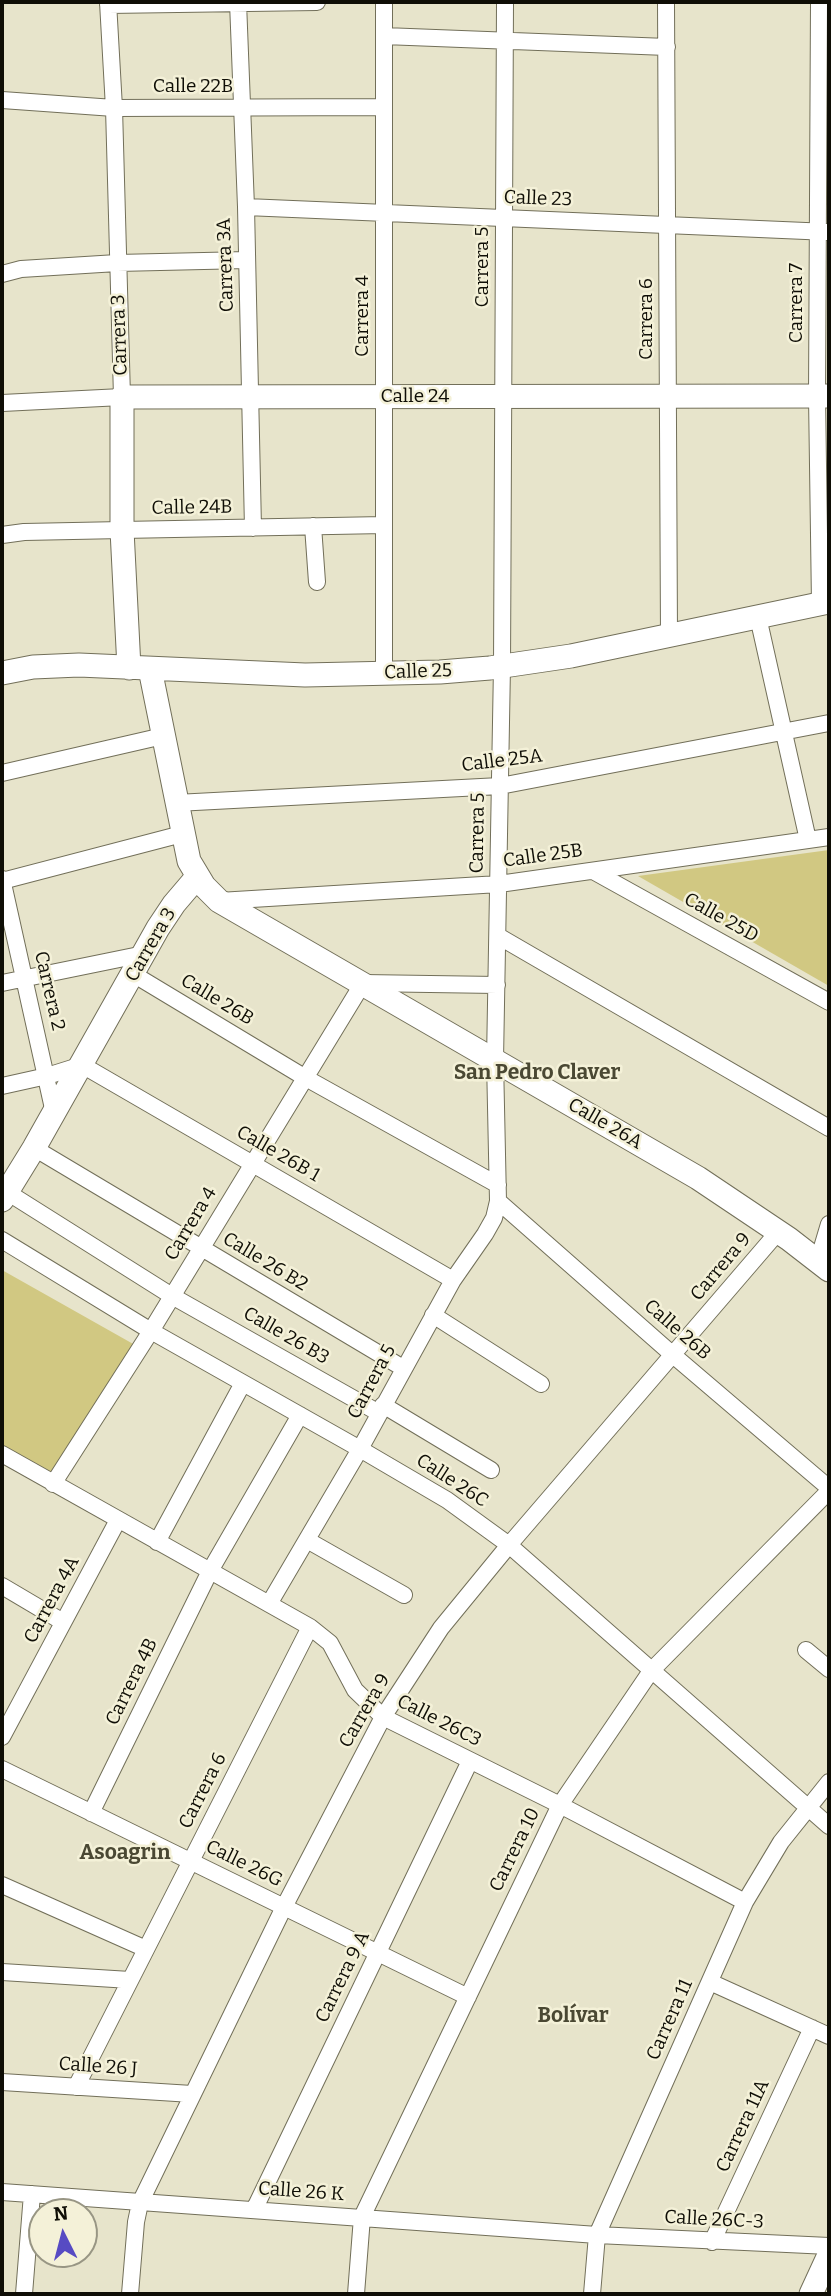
<!DOCTYPE html>
<meta charset="utf-8">
<style>
body{margin:0}
#map{position:relative;width:831px;height:2296px;overflow:hidden;background:#e7e4cb;font-family:Bitter,serif}
canvas{display:block}
.frame{position:absolute;inset:0;border:4px solid #0f0e06;pointer-events:none}
.north{position:absolute;left:28px;top:2198px;width:70px;height:70px;box-sizing:border-box;background:#f4f1d8;border:2px solid #989684;border-radius:50%;rotate:354deg;font-size:19px;font-weight:700;line-height:28px;text-align:center;color:#0f0e06}
.north::after{content:'';display:block;margin:auto;width:24px;height:32px;background:#574bc3;clip-path:polygon(50% 0,100% 100%,50% 72%,0 100%)}
</style>
<div id="map">
<canvas width="831" height="2296"></canvas>
<div class="frame"></div>
<div class="north">N</div>
</div>
<script>
const ctx = document.querySelector('canvas').getContext('2d');
ctx.lineJoin = 'round';
function paint(path, color) {
  ctx.fillStyle = color;
  ctx.fill(path, 'evenodd');
}
function toPath(rows) {
  const path = new Path2D();
  for (const r of rows) {
    path.moveTo(r[0], r[1]);
    for (let i = 2; i < r.length; i += 2) path.lineTo(r[i], r[i + 1]);
  }
  return path;
}
function strokePath(path, color, width, dash) {
  ctx.strokeStyle = color;
  ctx.lineWidth = width;
  ctx.lineCap = dash ? 'butt' : 'round';
  ctx.setLineDash(dash || []);
  ctx.stroke(path);
}
function drawText(font, color, halo, rows, align = 'center') {
  ctx.font = font + ' Bitter,serif';
  ctx.lineWidth = 5;
  ctx.setLineDash([]);
  ctx.textBaseline = 'middle';
  ctx.strokeStyle = halo;
  ctx.fillStyle = color;
  for (const [text, x, y, turn = 0] of rows) {
    ctx.save();
    ctx.translate(x, y);
    ctx.rotate((+turn || 0) * Math.PI / 180);
    ctx.textAlign = isNaN(turn) ? turn : align;
    if (halo) ctx.strokeText(text, 0, 0);
    ctx.fillText(text, 0, 0);
    ctx.restore();
  }
}
const green = toPath([
 [829,850,829,986,638,876],
 [2,1270,135,1345,50,1477,2,1448]
]);
const street = toPath([
 [238,2,246,207,253,528],
 [384,2,384,673],
 [666,2,669,636],
 [819,2,817,396,820,604],
 [108,5,317,2],
 [384,36,667,47],
 [2,100,114,108,384,107],
 [246,207,829,232],
 [2,274,21,269,117,263,247,260],
 [2,403,122,397,114,108,108,2],
 [313,526,317,582],
 [2,535,24,532,122,530,384,525],
 [758,617,808,840],
 [2,773,163,736],
 [176,803,500,786,829,723],
 [593,871,829,1002],
 [2,879,54,1113],
 [2,881,182,834],
 [219,901,499,884,829,837],
 [498,936,829,1128],
 [133,974,304,1077,498,1185],
 [2,983,144,954],
 [2,1086,47,1076,82,1065,453,1280],
 [34,1148,403,1368],
 [2,1193,7,1192,172,1296,379,1413],
 [498,1201,673,1355,829,1488],
 [2,1240,151,1331,360,1449,447,1500,509,1545,829,1826],
 [818,1261,829,1224],
 [433,1315,541,1384],
 [383,1405,491,1470],
 [2,1454,310,1627,330,1643,355,1690,383,1717,560,1805,745,1902],
 [53,1484,151,1331,363,983,497,985],
 [307,1540,404,1595],
 [157,1542,243,1383],
 [2,1586,63,1622],
 [269,1604,360,1449,453,1280,485,1234,494,1218,498,1201,495,1060,502,666,505,2],
 [806,1650,829,1669],
 [2,1737,118,1520],
 [2,1769,468,1997],
 [91,1813,210,1571,300,1415],
 [2,1885,146,1949],
 [2,1972,130,1980],
 [710,1982,829,2036],
 [2,2082,192,2094],
 [76,2087,310,1627],
 [2,2192,597,2235,829,2246],
 [254,2210,470,1761],
 [712,2242,812,2028],
 [24,2294,32,2194],
 [130,2294,136,2222,140,2203,284,1907,383,1717,441,1628,509,1545,778,1232],
 [356,2294,362,2217,560,1805,651,1671,829,1491],
 [592,2294,597,2235,745,1902,781,1842,829,1782]
]);
const secondary = toPath([
 [129,668,122,530,122,397,829,396],
 [150,669,189,861,204,886,219,901,698,1178,789,1239,829,1270],
 [2,673,33,667,79,665,305,675,440,672,490,668,571,656,829,602],
 [2,1200,34,1148,158,928,174,904,197,877],
 [811,2294,829,2255]
]);
const streetNames = [
 ["Calle 22B",193,87],
 ["Calle 23",538,199,2],
 ["Carrera 3A",226,265,-92],
 ["Carrera 5",483,267,-90],
 ["Carrera 7",797,303,-90],
 ["Carrera 4",363,316,-90],
 ["Carrera 6",647,319,-90],
 ["Carrera 3",120,335,-92],
 ["Calle 24",415,397],
 ["Calle 24B",192,508,-1],
 ["Calle 25",418,672,-2],
 ["Calle 25A",502,761,-7],
 ["Carrera 5",478,833,-89],
 ["Calle 25B",543,856,-8],
 ["Calle 25D",721,918,29],
 ["Carrera 3",151,945,-60],
 ["Carrera 2",49,991,77],
 ["Calle 26B",217,1000,31],
 ["Calle 26A",605,1124,30],
 ["Calle 26B 1",278,1154,30],
 ["Carrera 4",191,1224,-59],
 ["Calle 26 B2",265,1262,31],
 ["Carrera 9",721,1267,-50],
 ["Calle 26B",677,1330,41],
 ["Calle 26 B3",286,1336,30],
 ["Carrera 5",372,1382,-62],
 ["Calle 26C",452,1481,33],
 ["Carrera 4A",52,1600,-62],
 ["Carrera 4B",132,1682,-64],
 ["Carrera 9",365,1711,-60],
 ["Calle 26C3",439,1721,27],
 ["Carrera 6",203,1791,-63],
 ["Carrera 10",515,1850,-64],
 ["Calle 26G",244,1864,26],
 ["Carrera 9 A",343,1977,-64],
 ["Carrera 11",670,2020,-66],
 ["Calle 26 J",98,2067,4],
 ["Carrera 11A",743,2126,-65],
 ["Calle 26 K",301,2192,4],
 ["Calle 26C-3",714,2220,3]
];
const neighbourhoodNames = [
 ["San Pedro Claver",537,1073],
 ["Asoagrin",125,1853],
 ["Bolívar",573,2016]
];
paint(green, '#d1c882');
strokePath(street, '#726f59', 18);
strokePath(secondary, '#726f59', 25);
strokePath(street, '#fff', 16);
strokePath(secondary, '#fff', 23);
drawText('19px', '#0f0e06', '#f4f1d8', streetNames);
drawText('bold 21px', '#4a4833', '#f4f1d8', neighbourhoodNames);
</script>
